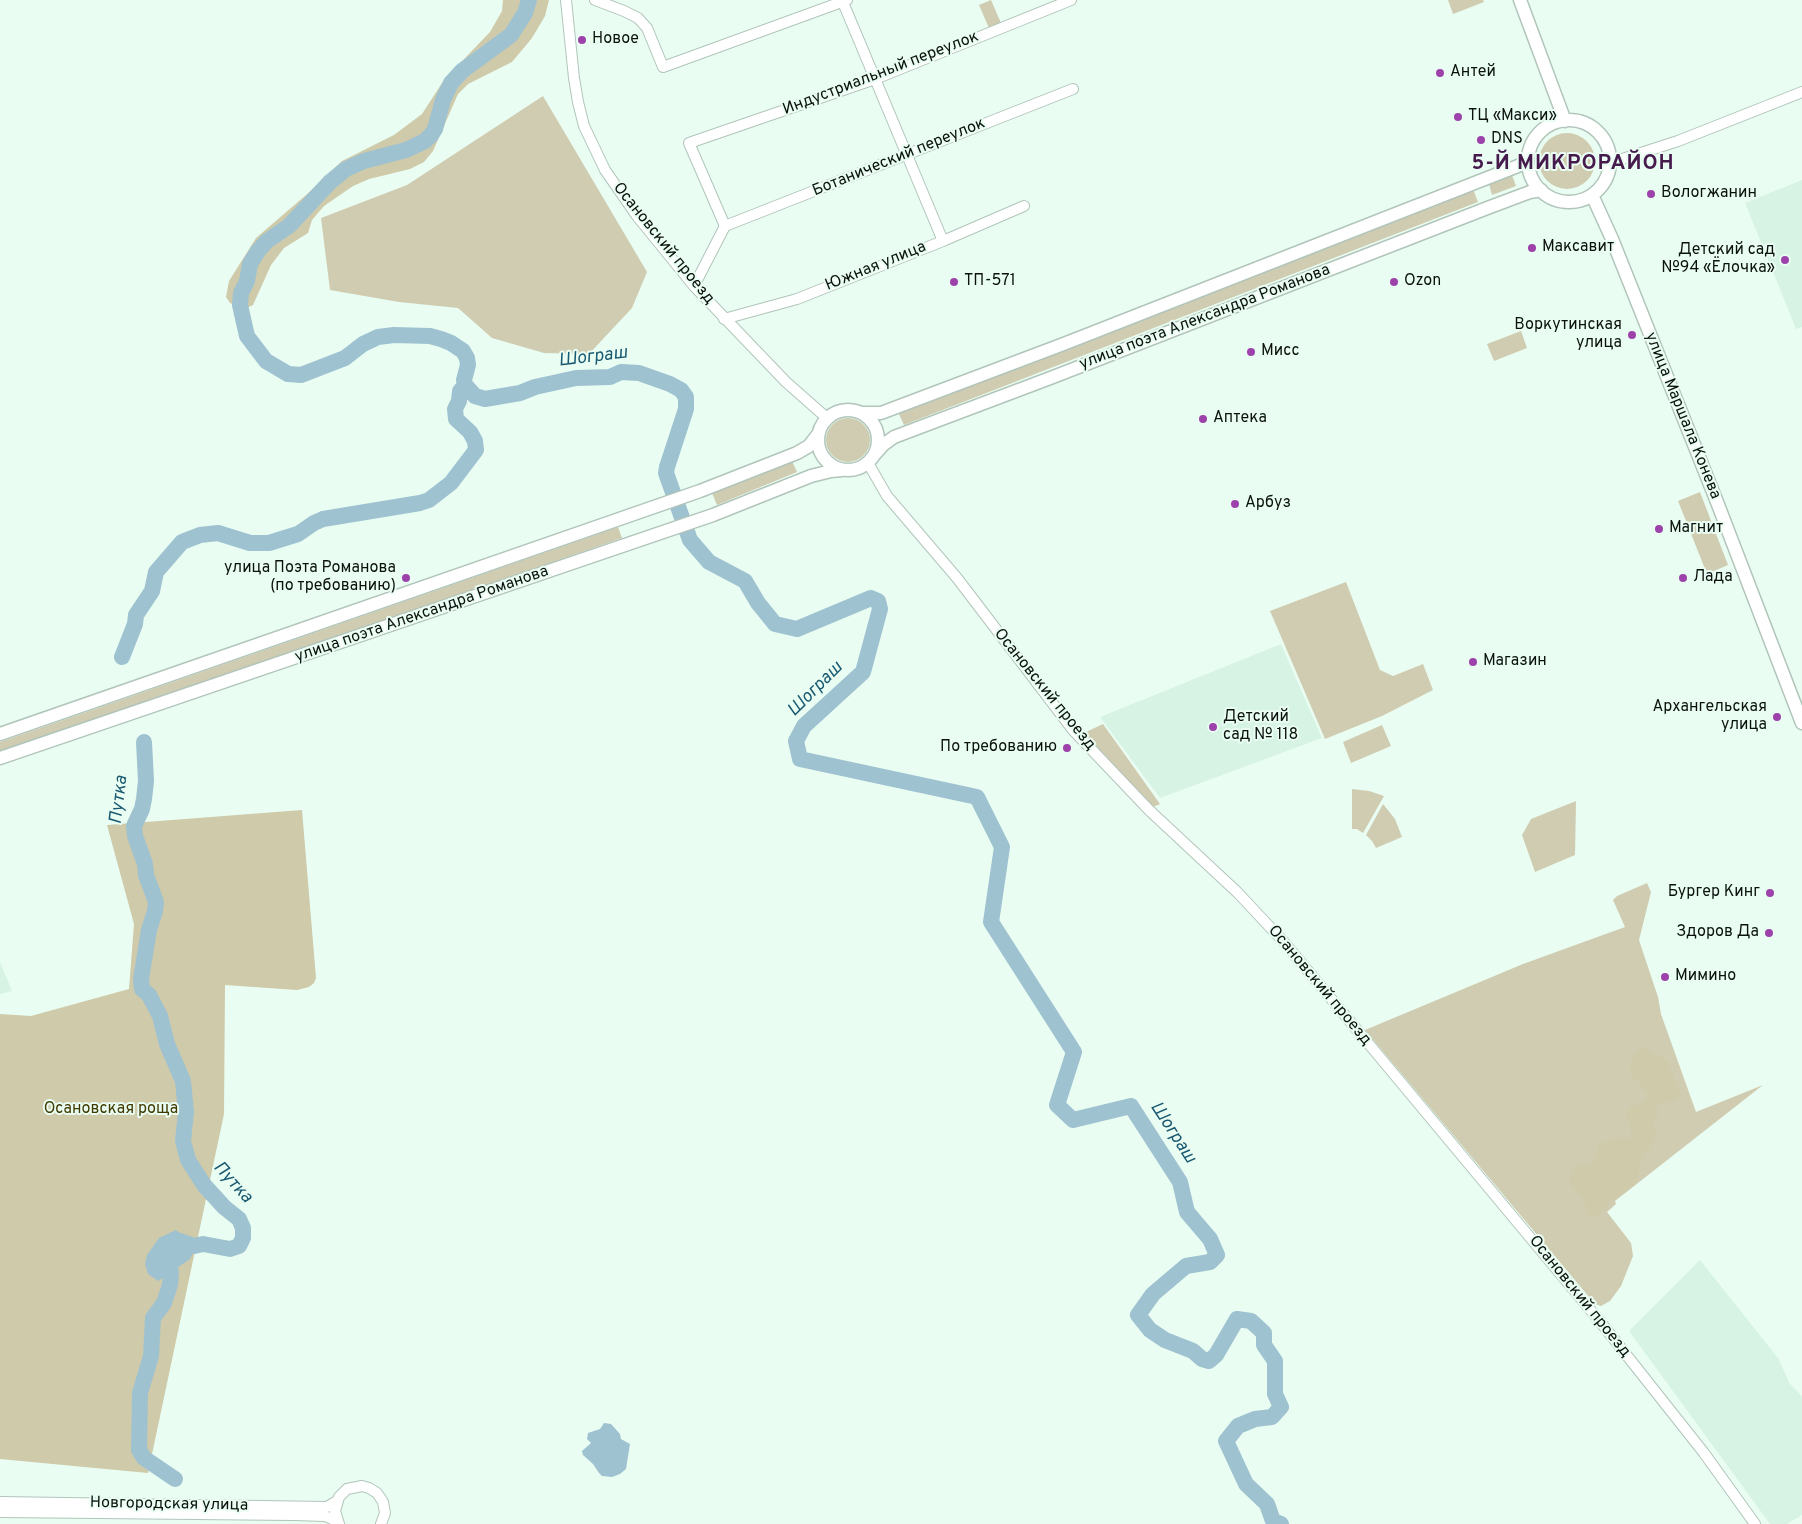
<!DOCTYPE html>
<meta charset="utf-8">
<style>
body{margin:0}
canvas{display:block;background:#e9fdf2}
</style>
<canvas width="1802" height="1524"></canvas>
<script>
const ctx = document.querySelector('canvas').getContext('2d');
ctx.lineJoin = 'round';
function paint(path, color) {
  ctx.fillStyle = color;
  ctx.fill(path, 'evenodd');
}
function toPath(rows) {
  const path = new Path2D();
  for (const r of rows) {
    if (r.length === 3) {
      path.moveTo(r[0] + r[2], r[1]);
      path.arc(r[0], r[1], r[2], 0, 2 * Math.PI);
      continue;
    }
    path.moveTo(r[0], r[1]);
    for (let i = 2; i < r.length; i += 2) path.lineTo(r[i], r[i + 1]);
  }
  return path;
}
function strokePath(path, color, width, dash) {
  ctx.strokeStyle = color;
  ctx.lineWidth = width;
  ctx.lineCap = dash ? 'butt' : 'round';
  ctx.setLineDash(dash || []);
  ctx.stroke(path);
}
function drawText(font, color, halo, rows, align = 'center') {
  ctx.font = font + ' Overpass,sans-serif';
  ctx.lineWidth = 4;
  ctx.setLineDash([]);
  ctx.textBaseline = 'middle';
  ctx.strokeStyle = halo;
  ctx.fillStyle = color;
  for (const [text, x, y, turn = 0] of rows) {
    ctx.save();
    ctx.translate(x, y);
    ctx.rotate((+turn || 0) * Math.PI / 180);
    ctx.textAlign = isNaN(turn) ? turn : align;
    if (halo) ctx.strokeText(text, 0, 0);
    ctx.fillText(text, 0, 0);
    ctx.restore();
  }
}
const built = toPath([
 [1802,180,1802,327,1796,329,1745,203],
 [1281,644,1322,738,1160,798,1100,717],
 [0,962,12,991,0,994],
 [1700,1260,1778,1358,1790,1384,1802,1396,1802,1515,1787,1524,1770,1524,1629,1331]
]);
const green = toPath([
 [991,0,1001,23,989,28,979,5],
 [1448,0,1483,0,1484,2,1453,14],
 [543,96,647,272,632,308,589,354,544,353,492,338,458,308,399,302,330,290,321,218,407,185],
 [1567,161,28],
 [1512,175,1516,186,1492,195,1489,184],
 [1473,189,1478,202,904,425,898,412],
 [1521,331,1527,348,1494,361,1487,344],
 [848,440,22],
 [792,461,797,472,717,505,712,493],
 [1700,492,1728,565,1707,574,1678,501],
 [618,527,622,538,0,754,0,742],
 [1346,582,1380,670,1393,676,1423,664,1433,690,1382,716,1325,739,1270,611],
 [1103,724,1160,804,1153,807,1084,733],
 [1382,725,1391,746,1351,763,1343,742],
 [1352,789,1369,791,1384,796,1363,833,1357,829,1352,829],
 [1576,801,1575,855,1535,872,1522,835,1531,819],
 [1383,804,1395,819,1402,837,1376,848,1372,841,1366,835],
 [1647,883,1651,892,1639,940,1658,997,1661,1014,1696,1112,1763,1085,1615,1201,1616,1204,1607,1212,1631,1243,1633,1256,1621,1286,1610,1301,1601,1306,1595,1304,1365,1030,1523,964,1625,927,1613,900,1617,896]
]);
const forest = toPath([
 [503,0,549,0,545,16,532,38,512,62,468,84,458,94,433,151,424,162,410,169,369,179,353,186,324,206,312,220,308,233,284,248,271,265,253,305,244,309,230,303,226,297,229,281,256,238,306,195,342,161,394,135,422,114,444,80,490,32,502,11],
 [302,810,316,978,314,983,309,987,297,990,225,985,224,1114,148,1473,0,1459,0,1014,31,1016,129,989,134,924,107,825],
 [1645,1048,1667,1061,1681,1095,1668,1103,1656,1104,1658,1114,1652,1122,1657,1135,1651,1146,1642,1156,1639,1168,1639,1179,1626,1192,1611,1201,1602,1211,1590,1219,1585,1203,1569,1180,1576,1165,1593,1165,1599,1144,1620,1137,1631,1138,1631,1126,1626,1115,1630,1107,1643,1103,1650,1095,1629,1072,1636,1051]
]);
const water = toPath([
 [176,1230,191,1242,194,1251,190,1259,158,1281,148,1274,145,1264,147,1255,159,1238],
 [604,1423,611,1424,620,1434,621,1439,630,1444,626,1469,620,1474,612,1477,602,1476,599,1473,593,1464,583,1455,582,1451,591,1443,587,1439,588,1433,600,1429]
]);
const river = toPath([
 [529,0,525,13,511,35,462,71,451,83,443,100,435,129,431,135,425,141,406,150,364,161,346,169,330,182,289,226,267,241,258,251,250,264,247,281,241,293,240,305,247,336,266,361,288,374,301,375,345,358,363,344,378,337,394,335,430,336,441,339,451,343,463,351,467,358,468,365,464,380,465,385,475,396,485,399,520,393,535,387,576,378,610,377,621,372,639,373,670,384,681,390,686,397,686,409,667,467,666,473,690,540,709,562,745,581,758,603,775,624,797,629,871,598,878,601,880,609,863,672,804,726,796,741,800,759,977,797,1002,847,991,922,1074,1052,1057,1105,1073,1120,1131,1106,1180,1182,1187,1212,1210,1239,1217,1255,1210,1262,1186,1266,1153,1294,1138,1315,1150,1330,1165,1340,1193,1351,1202,1359,1209,1361,1216,1355,1237,1319,1251,1321,1264,1333,1264,1345,1275,1361,1275,1394,1281,1407,1272,1417,1255,1419,1238,1426,1226,1441,1246,1484,1267,1504,1273,1521,1281,1524],
 [122,657,135,624,136,615,152,591,156,572,182,542,200,535,218,533,250,543,269,543,298,534,314,523,323,519,420,503,429,500,451,483,476,450,475,441,470,432,456,419,455,409,459,401,460,391,465,385],
 [144,742,146,781,144,799,142,809,134,826,135,836,145,864,146,875,156,902,155,911,149,930,141,979,142,989,149,995,160,1016,167,1044,183,1081,186,1112,183,1141,188,1160,204,1185,224,1207,239,1219,243,1228,243,1238,239,1246,230,1249,203,1244,194,1246,177,1240,169,1246,168,1255,171,1273,170,1285,164,1303,153,1318,151,1356,140,1393,139,1450,144,1458,175,1479]
]);
const minor = toPath([
 [566,0,574,78,578,102,584,126,605,170,637,216,694,286,786,382,828,419],
 [595,0,624,11,638,18,647,28,663,67,847,0],
 [842,0,943,241],
 [1610,163,1678,141,1802,92],
 [725,226,1073,89],
 [694,286,725,226,689,143,875,79,1071,0],
 [724,319,797,299,943,241,1024,206],
 [868,463,887,496,957,578,1073,730,1149,810,1237,892,1283,941,1598,1319,1704,1453,1755,1524],
 [0,1502,327,1507,337,1501],
 [0,1512,294,1515,325,1516,337,1521],
 [339,1524,335,1511,339,1497,347,1489,362,1486,369,1488,377,1493,383,1502,385,1513,381,1524]
]);
const major = toPath([
 [1520,0,1565,121],
 [1569,161,41],
 [1592,195,1612,239,1717,502,1802,723],
 [848,440,30],
 [862,413,881,413,1061,345,1518,166,1524,163,1528,156],
 [875,454,883,445,894,437,1053,377,1490,207,1530,192,1541,190],
 [0,734,700,491,797,453,809,446,819,433],
 [0,758,713,515,811,476,831,471,842,470]
]);
const markers = [
 [582,40,5,"#9d41ab"],
 [1440,73,5,"#9d41ab"],
 [1458,117,5,"#9d41ab"],
 [1481,140,5,"#9d41ab"],
 [1651,194,5,"#9d41ab"],
 [1532,248,5,"#9d41ab"],
 [1785,260,5,"#9d41ab"],
 [954,282,5,"#9d41ab"],
 [1394,282,5,"#9d41ab"],
 [1632,335,5,"#9d41ab"],
 [1251,352,5,"#9d41ab"],
 [1203,419,5,"#9d41ab"],
 [1235,504,5,"#9d41ab"],
 [1659,529,5,"#9d41ab"],
 [406,578,5,"#9d41ab"],
 [1683,578,5,"#9d41ab"],
 [1473,662,5,"#9d41ab"],
 [1777,717,5,"#9d41ab"],
 [1213,727,5,"#9d41ab"],
 [1067,748,5,"#9d41ab"],
 [1770,893,5,"#9d41ab"],
 [1769,933,5,"#9d41ab"],
 [1665,977,5,"#9d41ab"]
];
const poiNames = [
 ["Новое",592,40],
 ["Антей",1450,73],
 ["ТЦ «Макси»",1468,117],
 ["DNS",1491,140],
 ["Вологжанин",1661,194],
 ["Максавит",1542,248],
 ["Детский сад",1775,251,"right"],
 ["№94 «Ёлочка»",1775,269,"right"],
 ["ТП-571",964,282],
 ["Ozon",1404,282],
 ["Воркутинская",1622,326,"right"],
 ["улица",1622,344,"right"],
 ["Мисс",1261,352],
 ["Аптека",1213,419],
 ["Арбуз",1245,504],
 ["Магнит",1669,529],
 ["улица Поэта Романова",396,569,"right"],
 ["(по требованию)",396,587,"right"],
 ["Лада",1693,578],
 ["Магазин",1483,662],
 ["Архангельская",1767,708,"right"],
 ["улица",1767,726,"right"],
 ["Детский",1223,718],
 ["сад № 118",1223,736],
 ["По требованию",1057,748,"right"],
 ["Бургер Кинг",1760,893,"right"],
 ["Здоров Да",1759,933,"right"],
 ["Мимино",1675,977]
];
const streetNames = [
 ["Индустриальный переулок",881,74,-21],
 ["Ботанический переулок",899,158,-22],
 ["Осановский проезд",663,244,51],
 ["Южная улица",876,267,-22],
 ["улица поэта Александра Романова",1205,318,-21],
 ["улица Маршала Конева",1682,416,68],
 ["улица поэта Александра Романова",422,615,-19],
 ["Осановский проезд",1044,690,51],
 ["Осановский проезд",1319,986,50],
 ["Осановский проезд",1579,1297,51],
 ["Новгородская улица",169,1505,1]
];
const parkNames = [
 ["Осановская роща",111,1110]
];
const waterNames = [
 ["Шограш",593,358,-7],
 ["Шограш",816,690,-45],
 ["Путка",120,800,-83],
 ["Шограш",1172,1133,57],
 ["Путка",232,1183,48]
];
const districtNames = [
 ["5-Й МИКРОРАЙОН",1573,165]
];
paint(built, '#d7f3e4');
paint(green, '#d0ccb1');
paint(forest, '#cecaaa');
paint(water, '#9fc2d1');
strokePath(river, '#9fc2d1', 16);
strokePath(minor, '#b1c5bb', 12);
strokePath(major, '#b1c5bb', 15);
strokePath(minor, '#fff', 10);
strokePath(major, '#fff', 12);
for (const [x, y, r, color] of markers) {
  const dot = new Path2D();
  dot.arc(x, y, r, 0, 2 * Math.PI);
  ctx.fillStyle = color;
  ctx.fill(dot);
  strokePath(dot, '#e9fdf2', 2);
}
drawText('16px', '#0b120e', '#e9fdf2', poiNames, 'left');
drawText('16px', '#0b120e', '#e9fdf2', streetNames);
drawText('16px', '#423a00', '#e9fdf2', parkNames);
drawText('italic 18px', '#195971', '#e9fdf2', waterNames);
ctx.letterSpacing = '1px';
drawText('bold 21px', '#461a4d', '#e9fdf2', districtNames);
ctx.letterSpacing = '0px';
</script>
